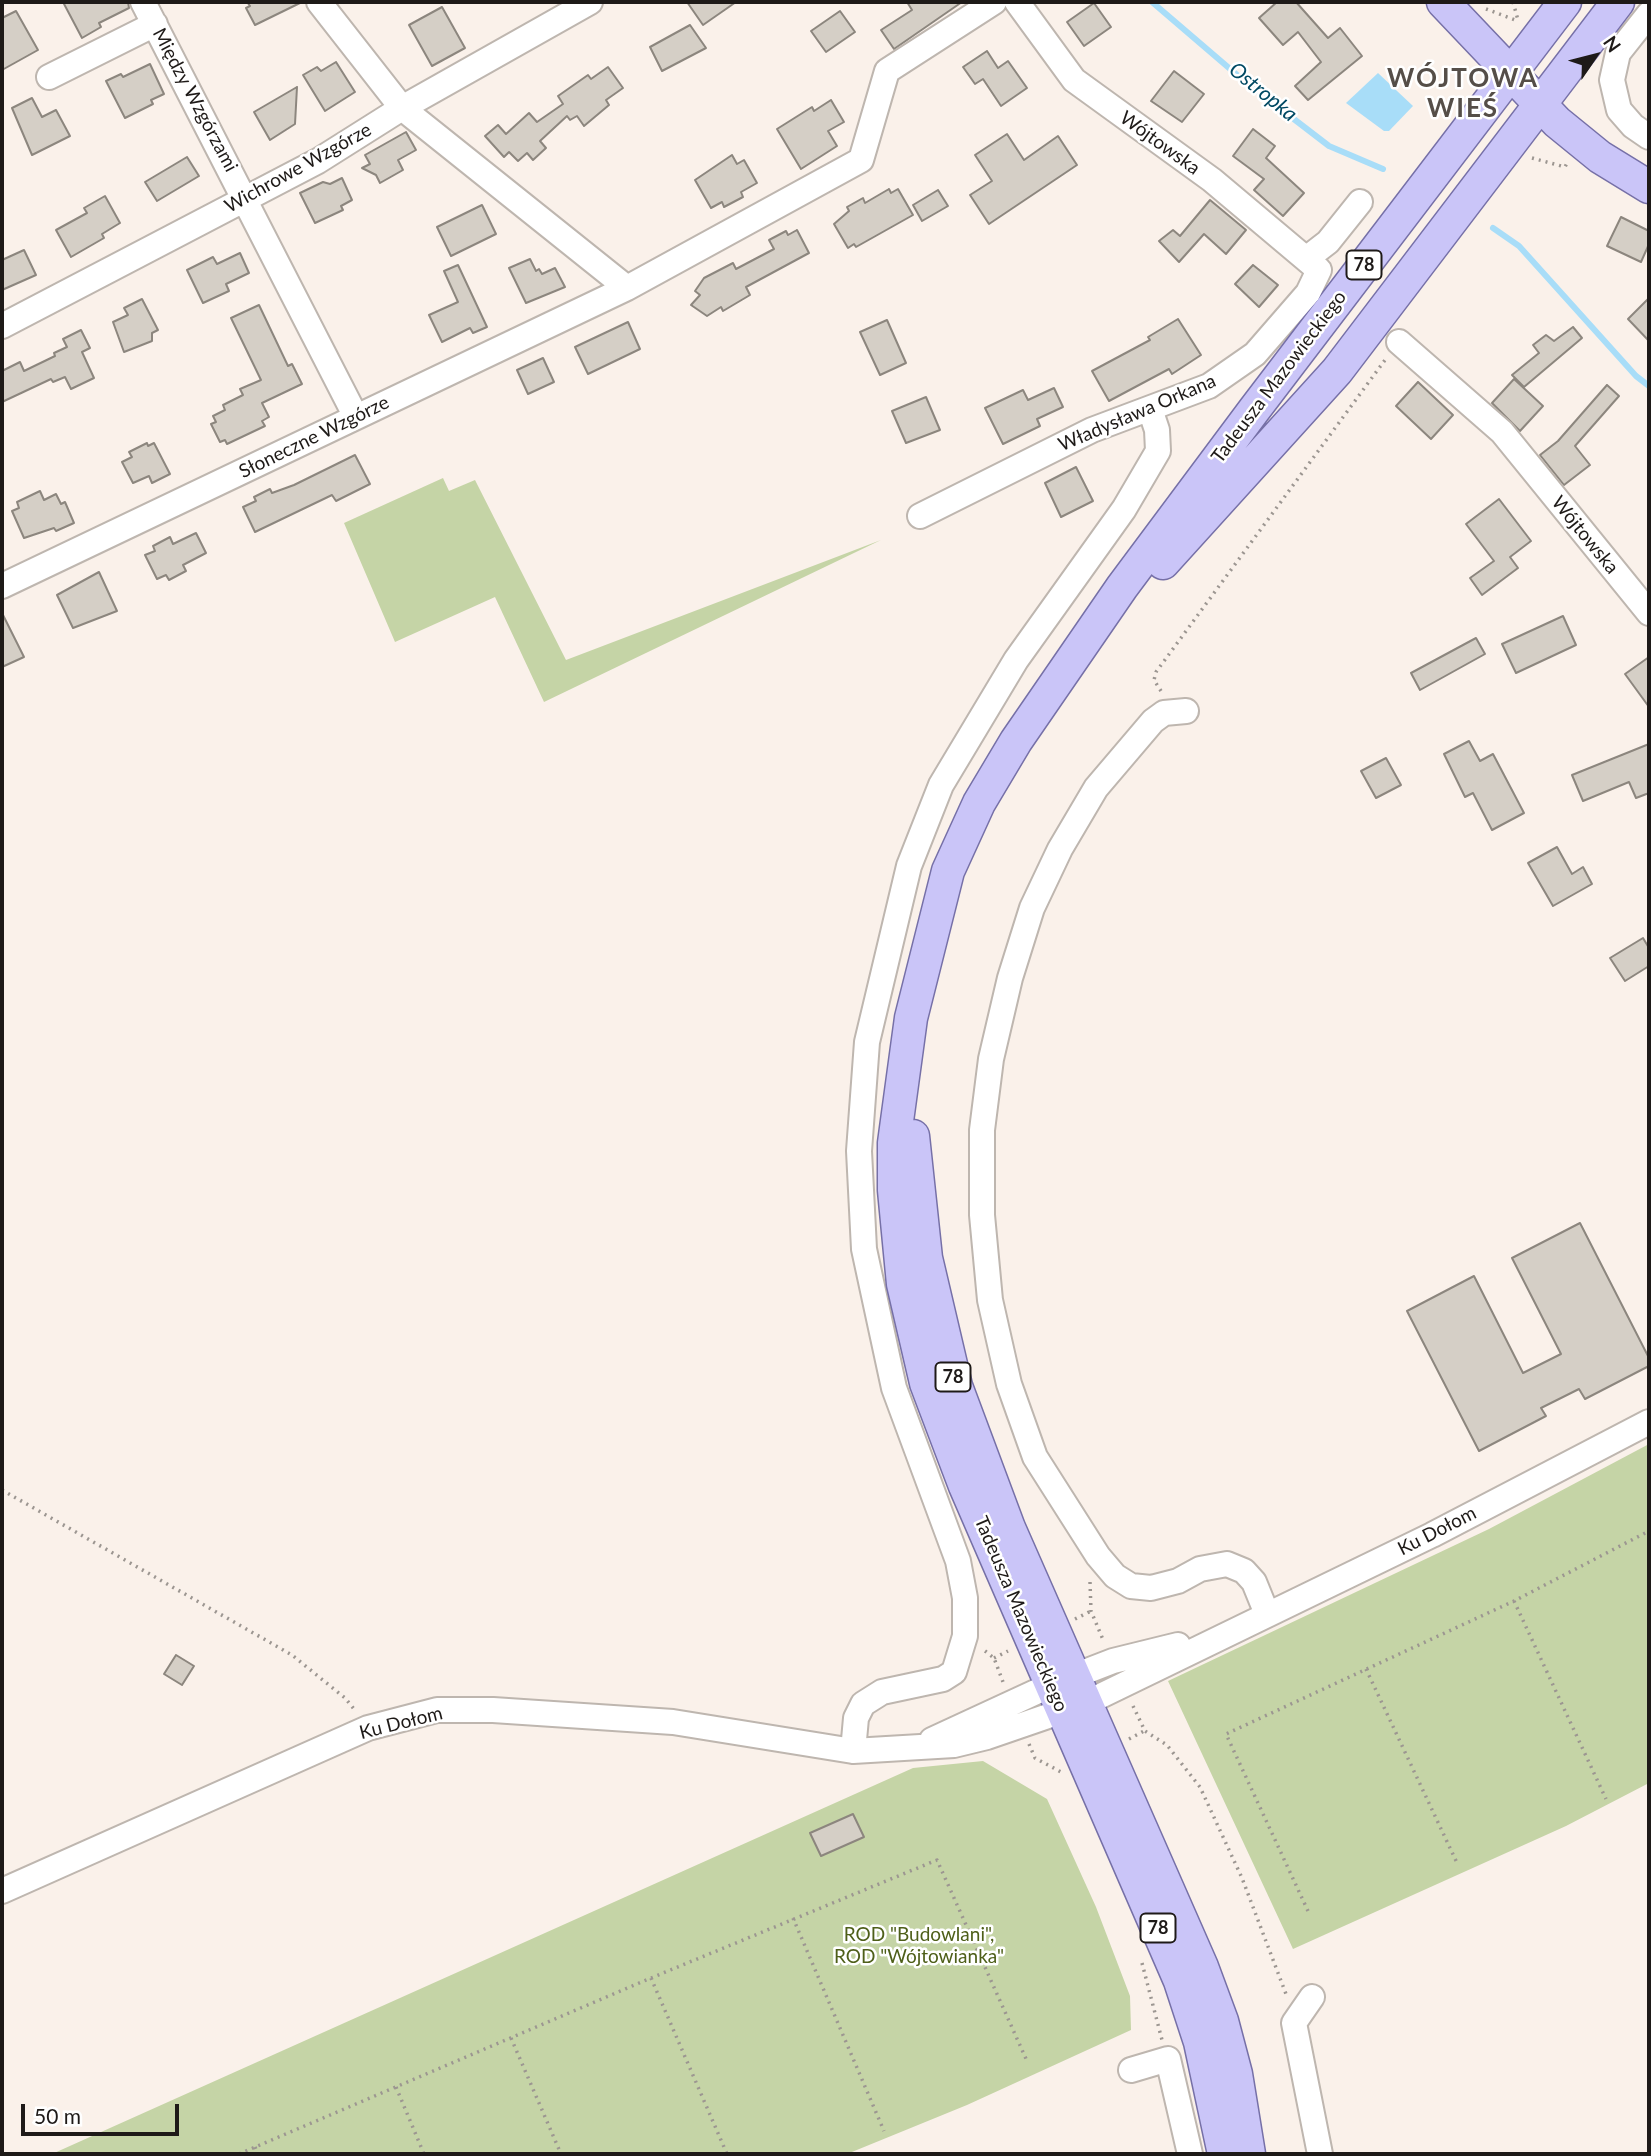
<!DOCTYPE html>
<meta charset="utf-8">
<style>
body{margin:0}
#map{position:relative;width:1651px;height:2156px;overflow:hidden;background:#faf1ea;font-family:Lato,sans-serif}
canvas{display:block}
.frame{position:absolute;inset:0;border:4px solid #1e1a18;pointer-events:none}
.north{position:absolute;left:1560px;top:21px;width:70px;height:70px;-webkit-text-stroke:5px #fff;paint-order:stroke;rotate:55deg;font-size:19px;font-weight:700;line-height:28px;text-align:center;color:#1e1a18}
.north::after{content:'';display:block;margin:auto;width:24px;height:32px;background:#1e1a18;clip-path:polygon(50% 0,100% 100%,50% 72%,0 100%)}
.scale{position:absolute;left:21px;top:2104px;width:158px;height:32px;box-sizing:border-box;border:4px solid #1e1a18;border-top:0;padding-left:9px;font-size:21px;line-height:24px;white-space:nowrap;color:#1e1a18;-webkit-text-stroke:5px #fff;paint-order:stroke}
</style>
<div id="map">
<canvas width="1651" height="2156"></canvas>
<div class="frame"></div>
<div class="north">N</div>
<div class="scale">50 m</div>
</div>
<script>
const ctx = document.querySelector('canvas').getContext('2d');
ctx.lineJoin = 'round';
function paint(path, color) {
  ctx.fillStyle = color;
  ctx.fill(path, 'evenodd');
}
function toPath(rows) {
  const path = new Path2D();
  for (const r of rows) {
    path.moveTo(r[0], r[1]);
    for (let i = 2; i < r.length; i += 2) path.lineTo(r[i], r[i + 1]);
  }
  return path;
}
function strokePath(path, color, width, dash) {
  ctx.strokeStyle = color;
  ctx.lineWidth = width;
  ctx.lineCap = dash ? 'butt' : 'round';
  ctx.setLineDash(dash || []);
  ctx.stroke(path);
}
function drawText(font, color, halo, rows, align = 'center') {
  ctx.font = font + ' Lato,sans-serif';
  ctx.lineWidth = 5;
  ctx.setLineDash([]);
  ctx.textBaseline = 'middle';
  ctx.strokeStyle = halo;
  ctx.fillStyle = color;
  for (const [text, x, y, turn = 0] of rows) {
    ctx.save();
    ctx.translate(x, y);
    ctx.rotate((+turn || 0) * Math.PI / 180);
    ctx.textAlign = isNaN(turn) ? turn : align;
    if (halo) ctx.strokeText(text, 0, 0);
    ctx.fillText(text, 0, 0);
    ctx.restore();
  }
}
const green = toPath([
 [443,478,449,491,475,480,566,660,881,540,544,702,495,597,395,642,344,523],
 [1649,1444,1649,1783,1566,1826,1293,1949,1168,1681,1489,1529],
 [983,1761,1047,1799,1096,1907,1130,1996,1131,2030,967,2105,847,2154,52,2154,913,1768]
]);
const water = toPath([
 [1378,73,1413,106,1389,131,1384,131,1346,103]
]);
const stream = toPath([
 [1152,2,1243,80,1329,146,1383,169],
 [1493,228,1519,246,1636,376,1649,386]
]);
const building = toPath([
 [63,2,128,2,129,8,99,23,101,27,82,38,63,2],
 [247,2,302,2,255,25,246,8,250,6,247,2],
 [687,2,736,2,703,25,687,2],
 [907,2,962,2,894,49,881,30,912,10,907,2],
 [1277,2,1296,2,1328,38,1340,28,1362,56,1308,100,1295,86,1321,62,1298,32,1283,45,1259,18,1277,2],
 [1094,3,1111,27,1084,46,1067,22,1094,3],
 [442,7,465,48,432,66,409,25,442,7],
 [16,11,38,50,2,70,2,18,16,11],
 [840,11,855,32,826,52,811,31,840,11],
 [690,25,706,48,662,71,650,47,690,25],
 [987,51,998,68,1008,61,1027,88,1001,106,983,79,975,84,963,67,987,51],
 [336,62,355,92,325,111,303,75,317,67,321,71,336,62],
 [150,64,164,94,151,100,153,104,125,118,106,81,121,74,123,77,150,64],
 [608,67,623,88,606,100,609,105,584,126,577,116,570,120,567,116,540,141,546,148,533,160,527,153,518,161,509,152,504,157,485,136,498,125,506,134,529,113,537,122,563,104,558,96,588,75,591,79,608,67],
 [1174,71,1204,94,1182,122,1151,101,1174,71],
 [297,87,295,124,270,140,254,112,297,87],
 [32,98,42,117,56,110,70,136,32,155,12,108,32,98],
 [831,100,844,122,828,131,837,146,801,169,777,129,812,107,814,111,831,100],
 [1253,129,1275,146,1266,158,1304,193,1283,216,1254,190,1264,179,1233,156,1253,129],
 [406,132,416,150,398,160,403,170,380,183,376,175,362,168,370,164,365,155,406,132],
 [1007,134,1024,160,1058,136,1077,165,989,224,970,195,992,181,975,155,1007,134],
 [732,155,737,164,744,160,757,183,741,192,743,197,724,207,722,202,711,208,695,180,732,155],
 [187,157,199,176,157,201,145,182,187,157],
 [342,178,352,200,341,206,343,210,315,223,300,193,323,182,330,184,342,178],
 [889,189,891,193,898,189,913,215,856,247,854,244,848,248,834,224,849,211,847,207,863,198,865,203,889,189],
 [938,190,948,206,922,221,913,205,938,190],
 [105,196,120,223,102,234,104,238,71,257,56,230,87,213,84,208,105,196],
 [1210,200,1246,230,1226,254,1204,234,1179,262,1159,241,1173,230,1180,236,1210,200],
 [482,205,496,234,451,256,437,227,482,205],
 [1621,217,1649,231,1649,244,1641,262,1607,246,1621,217],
 [797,230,809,253,746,287,750,295,723,311,721,307,707,316,691,305,700,295,695,291,704,278,733,263,736,269,774,249,769,240,786,231,788,235,797,230],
 [24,250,36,275,2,290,2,260,24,250],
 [240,253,249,273,226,284,229,291,203,303,187,270,213,257,217,264,240,253],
 [530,259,536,271,539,269,542,274,555,268,565,287,526,303,509,268,530,259],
 [458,265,487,327,473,333,470,328,442,342,429,315,458,302,444,271,458,265],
 [1253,265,1278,285,1259,307,1235,284,1253,265],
 [1649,298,1649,341,1628,319,1649,298],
 [142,299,158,330,152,333,152,341,124,352,113,322,128,315,124,308,142,299],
 [259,305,288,366,292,364,302,384,262,403,269,417,262,421,265,426,227,444,225,440,220,442,211,424,216,422,213,416,225,410,223,405,243,395,240,389,261,380,231,318,259,305],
 [1178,319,1201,355,1172,374,1169,369,1109,401,1092,371,1150,340,1148,337,1178,319],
 [887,320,906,363,880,375,860,332,887,320],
 [628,322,640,349,588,374,575,347,628,322],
 [1573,327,1582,338,1524,387,1512,375,1539,353,1533,345,1546,335,1554,341,1573,327],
 [81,330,90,348,82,352,94,378,71,389,65,377,53,382,51,379,2,402,2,371,20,362,24,371,55,356,54,353,67,347,63,339,81,330],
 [543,358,554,382,528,394,517,370,543,358],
 [1514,379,1543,406,1520,431,1492,403,1514,379],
 [1418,382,1453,415,1431,439,1396,406,1418,382],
 [1607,385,1619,396,1575,446,1590,465,1564,485,1540,455,1558,441,1607,385],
 [1054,388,1063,407,1037,419,1040,426,1003,444,985,408,1023,390,1028,400,1054,388],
 [926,397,940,430,906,443,892,411,926,397],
 [147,443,148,446,154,443,170,474,152,483,149,476,133,483,122,462,132,457,129,452,147,443],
 [355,455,370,484,336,501,332,495,255,532,243,507,256,501,254,497,270,489,272,493,294,485,355,455],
 [1076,467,1093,501,1061,517,1045,483,1076,467],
 [40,491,44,500,56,494,61,504,65,502,74,523,56,531,54,528,24,538,12,511,19,508,17,502,40,491],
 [1499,499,1531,541,1510,557,1518,568,1482,595,1470,578,1494,561,1466,524,1499,499],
 [196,533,206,553,183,565,186,571,169,580,166,575,157,579,145,555,155,551,153,546,170,537,173,544,196,533],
 [99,572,117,611,73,628,57,595,99,572],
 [2,613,24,657,2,667,2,613],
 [1563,616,1576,645,1516,673,1502,644,1563,616],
 [1476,638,1485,654,1420,690,1411,673,1476,638],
 [1649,657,1649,707,1625,674,1649,657],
 [1469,741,1480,761,1493,754,1524,813,1492,830,1473,793,1465,797,1444,754,1469,741],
 [1649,744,1649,793,1636,798,1629,782,1583,801,1572,775,1649,744],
 [1386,758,1401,785,1376,798,1361,771,1386,758],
 [1557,847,1572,874,1583,867,1592,884,1553,906,1528,863,1557,847],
 [1643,938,1649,948,1649,966,1625,981,1610,958,1643,938],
 [1580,1223,1649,1358,1649,1366,1585,1399,1579,1389,1541,1408,1546,1416,1479,1451,1407,1311,1474,1276,1523,1373,1561,1354,1512,1258,1580,1223],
 [176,1655,194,1666,182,1685,164,1674,176,1655],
 [853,1814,864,1837,821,1856,810,1833,853,1814]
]);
const path = toPath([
 [1513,2,1518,20],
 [1486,9,1518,21],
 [1532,158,1565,167,1567,163],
 [1161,691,1154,680,1156,672,1385,360],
 [2,1490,292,1655,345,1698,354,1709],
 [1090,1582,1091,1611,1104,1642],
 [1514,1601,1606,1799],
 [1075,1619,1091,1611],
 [985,1651,994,1658,1003,1682],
 [994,1658,1008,1651],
 [1366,1669,1458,1865],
 [1133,1706,1145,1731,1167,1745,1200,1787,1242,1878,1286,1994],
 [1129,1739,1144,1731],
 [1029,1744,1035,1758,1061,1772],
 [1308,1911,1226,1734,1514,1601,1649,1531],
 [793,1918,884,2131],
 [1142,1963,1162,2040],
 [651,1978,727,2154],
 [511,2038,561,2154],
 [396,2087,424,2154],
 [255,2147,258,2154],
 [239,2154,651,1978,937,1860,1027,2061]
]);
const minor = toPath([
 [143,2,356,417],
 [319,2,402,108,627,288],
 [1649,14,1618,53,1612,80,1619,110,1633,126,1649,137],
 [49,77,155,24],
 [1306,259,1328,242,1360,202],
 [2,326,318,161,402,108,590,2],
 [1399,342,1502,432,1649,613],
 [920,516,1092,430,1209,386,1255,354,1308,293,1319,270,1212,180,1074,80,1017,2],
 [2,586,627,288,861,160,887,71,994,2],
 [1186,711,1164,713,1153,721,1096,788,1060,849,1032,908,1010,978,991,1059,982,1130,982,1215,990,1300,1009,1384,1035,1457,1098,1556,1115,1576,1131,1586,1151,1588,1178,1581,1200,1569,1227,1564,1244,1571,1254,1582,1267,1614],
 [932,1740,1051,1685,1113,1661,1178,1645],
 [853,1751,856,1718,863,1704,882,1692,943,1679,954,1672,965,1636,965,1598,958,1561,894,1388,864,1249,859,1151,867,1042,909,866,941,785,1016,660,1124,509,1158,451,1157,430,1150,409],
 [2,1891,368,1728,437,1710,493,1710,673,1722,853,1751,954,1745,987,1737,1086,1703,1432,1535,1649,1422],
 [1312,1997,1294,2023,1320,2154],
 [1131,2070,1168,2059,1190,2154]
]);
const major = toPath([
 [1443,2,1557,122,1600,157,1649,187],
 [1163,563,1337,371,1618,2],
 [913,1136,926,1258,956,1386,1009,1528,1202,1967,1222,2021,1236,2074,1249,2154],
 [1224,2154,1200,2042,1180,1981,965,1486,926,1383,903,1284,894,1190,894,1143,911,1018,948,871,979,803,1016,741,1122,587,1254,410,1565,2]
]);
const shields = [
 [1364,265,35],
 [953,1377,35],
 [1158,1928,35]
];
const shieldNames = [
 ["78",1364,265],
 ["78",953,1377],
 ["78",1158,1928]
];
const streetNames = [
 ["Między Wzgórzami",195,100,62],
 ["Wójtowska",1160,143,36],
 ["Wichrowe Wzgórze",298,168,-29],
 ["Tadeusza Mazowieckiego",1279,377,-53],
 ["Władysława Orkana",1137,413,-23],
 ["Słoneczne Wzgórze",314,437,-26],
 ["Wójtowska",1585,535,51],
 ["Ku Dołom",1437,1531,-27],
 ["Tadeusza Mazowieckiego",1021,1614,67],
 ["Ku Dołom",401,1723,-14]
];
const parkNames = [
 ["ROD \"Budowlani\",",919,1935],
 ["ROD \"Wójtowianka\"",919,1957]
];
const waterNames = [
 ["Ostropka",1263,92,39]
];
const districtNames = [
 ["WÓJTOWA",1463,79],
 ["WIEŚ",1463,109]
];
paint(green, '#c5d4a6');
paint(water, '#a8ddf8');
strokePath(stream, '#a8ddf8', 6);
paint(building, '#d5cfc6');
strokePath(building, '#8c867e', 2);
strokePath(minor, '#beb6af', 28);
strokePath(major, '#7670a7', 35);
strokePath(path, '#9c9691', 3.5, [2, 5]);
strokePath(minor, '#fff', 24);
strokePath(major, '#cac5f8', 32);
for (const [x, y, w] of shields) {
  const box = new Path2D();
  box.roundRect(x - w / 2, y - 14.5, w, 29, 5);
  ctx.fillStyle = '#fff';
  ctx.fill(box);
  strokePath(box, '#1e1a18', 2);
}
drawText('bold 18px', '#1e1a18', null, shieldNames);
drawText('19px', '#1e1a18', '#fff', streetNames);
drawText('19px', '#4e5f19', '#fff', parkNames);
drawText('italic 21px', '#004963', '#fff', waterNames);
ctx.letterSpacing = '2px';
drawText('bold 26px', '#554e48', '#fff', districtNames);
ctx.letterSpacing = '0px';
</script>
